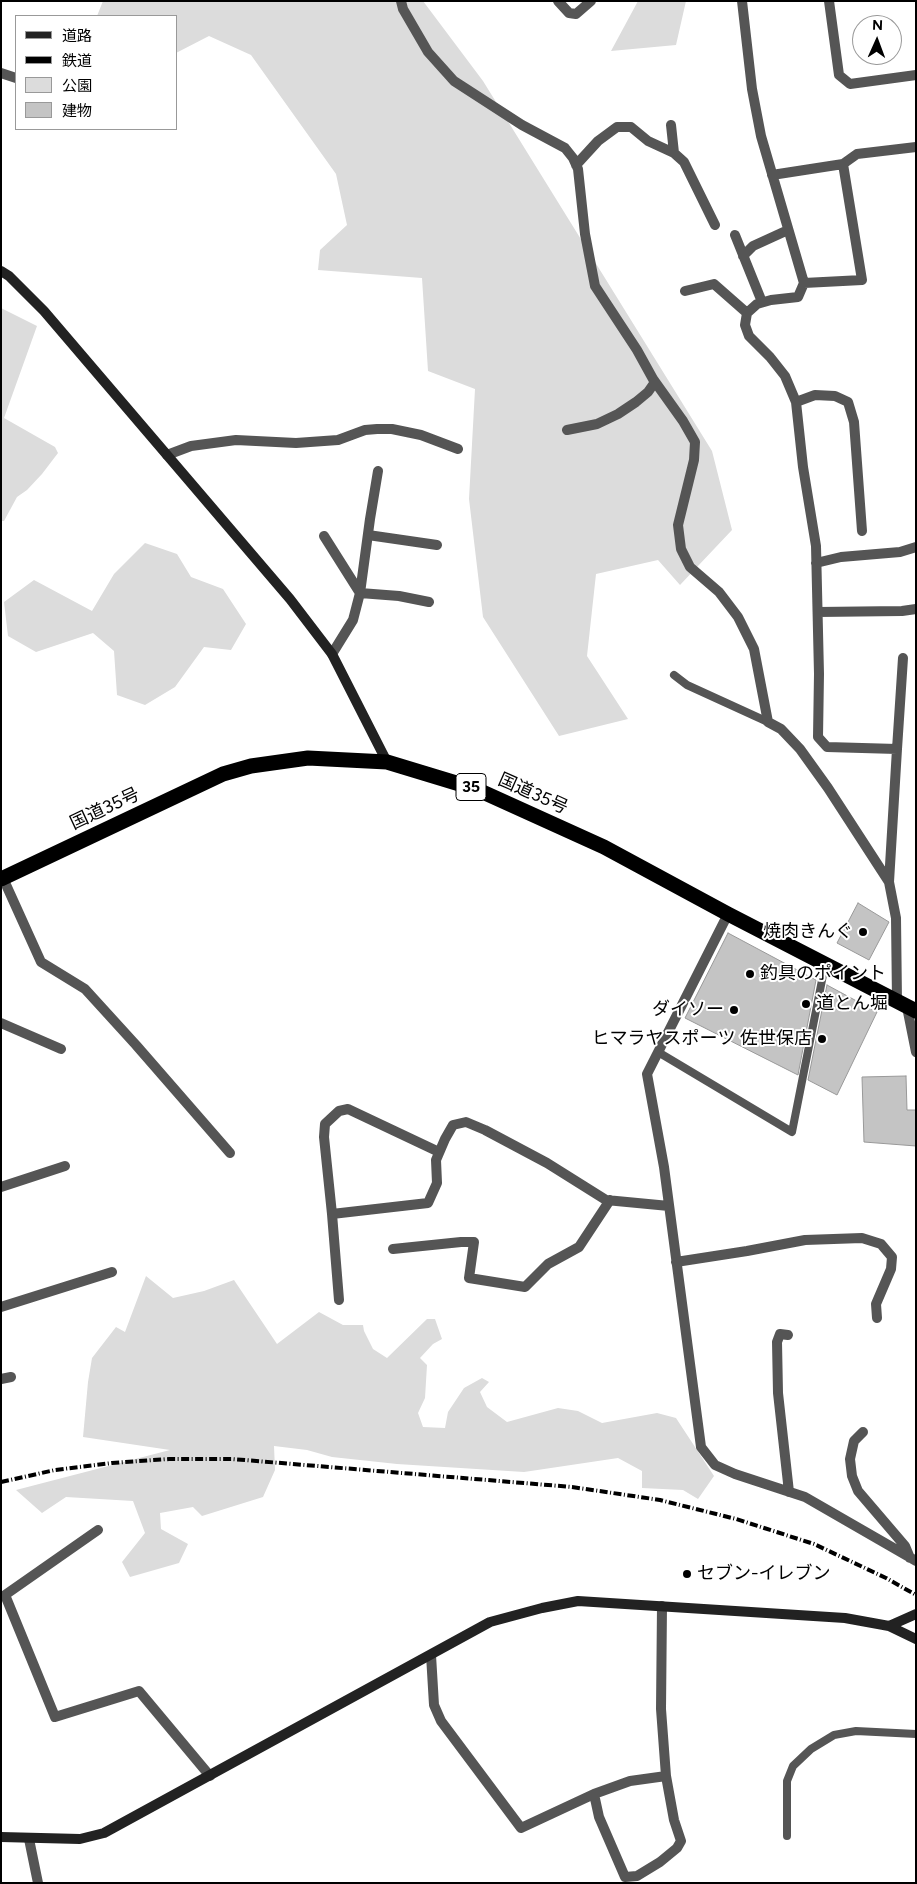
<!DOCTYPE html>
<meta charset="utf-8">
<style>
body{margin:0}
#map{position:relative;width:917px;height:1884px;overflow:hidden;background:#fff;font-family:Figtree,"Noto Sans JP",sans-serif}
canvas{display:block}
.frame{position:absolute;inset:0;border:2px solid #000;pointer-events:none}
.legend{position:absolute;left:15px;top:15px;width:162px;height:115px;box-sizing:border-box;background:#fff;border:1px solid #999;margin:0;padding:6px 9px;list-style:none;font-size:15px;color:#000}
.legend li{display:flex;align-items:center;gap:10px;height:25px}
.legend b{width:25px;border:1px solid #999}
.north{position:absolute;left:852px;top:15px;width:50px;height:50px;box-sizing:border-box;background:#fff;border:1px solid #999;border-radius:50%;rotate:2deg;font-size:14px;font-weight:700;line-height:20px;text-align:center;color:#000}
.north::after{content:'';display:block;margin:auto;width:18px;height:22px;background:#000;clip-path:polygon(50% 0,100% 100%,50% 72%,0 100%)}
</style>
<div id="map">
<canvas width="917" height="1884"></canvas>
<div class="frame"></div>
<ul class="legend">
<li><b style="height:6px;background:#222"></b>道路</li>
<li><b style="height:6px;background:#000"></b>鉄道</li>
<li><b style="height:14px;background:#dcdcdc"></b>公園</li>
<li><b style="height:14px;background:#c4c4c4"></b>建物</li>
</ul>
<div class="north">N</div>
</div>
<script>
const ctx = document.querySelector('canvas').getContext('2d');
ctx.lineJoin = 'round';
function paint(path, color) {
  ctx.fillStyle = color;
  ctx.fill(path, 'evenodd');
}
function toPath(rows) {
  const path = new Path2D();
  for (const r of rows) {
    path.moveTo(r[0], r[1]);
    for (let i = 2; i < r.length; i += 2) path.lineTo(r[i], r[i + 1]);
  }
  return path;
}
function strokePath(path, color, width, dash) {
  ctx.strokeStyle = color;
  ctx.lineWidth = width;
  ctx.lineCap = dash ? 'butt' : 'round';
  ctx.setLineDash(dash || []);
  ctx.stroke(path);
}
function drawText(font, color, halo, rows, align = 'center') {
  ctx.font = font + ' Figtree,"Noto Sans JP",sans-serif';
  ctx.lineWidth = 4;
  ctx.setLineDash([]);
  ctx.textBaseline = 'middle';
  ctx.strokeStyle = halo;
  ctx.fillStyle = color;
  for (const [text, x, y, turn = 0] of rows) {
    ctx.save();
    ctx.translate(x, y);
    ctx.rotate((+turn || 0) * Math.PI / 180);
    ctx.textAlign = isNaN(turn) ? turn : align;
    if (halo) ctx.strokeText(text, 0, 0);
    ctx.fillText(text, 0, 0);
    ctx.restore();
  }
}
const green = toPath([
 [103,1,423,1,483,81,712,451,732,530,680,585,658,560,596,574,587,656,628,719,559,736,483,617,469,499,475,389,428,371,422,278,318,270,320,250,347,225,336,174,251,55,209,36,176,53,176,16,97,16],
 [638,1,686,1,676,45,611,51],
 [1,308,37,326,4,418,55,447,58,453,42,474,27,490,17,497,4,521,1,521],
 [145,543,177,554,191,577,223,589,246,624,231,650,204,647,175,687,145,705,117,695,114,651,93,633,36,652,8,636,4,602,34,580,92,611,114,574],
 [146,1276,173,1298,204,1291,234,1280,277,1344,319,1312,343,1325,363,1325,364,1331,373,1349,387,1358,427,1319,435,1319,442,1339,433,1344,420,1358,427,1365,425,1398,418,1413,423,1427,445,1428,448,1412,464,1388,482,1378,489,1382,480,1392,487,1407,507,1422,558,1408,578,1411,602,1423,657,1413,676,1418,714,1476,698,1499,683,1490,642,1488,642,1471,618,1458,524,1472,397,1464,332,1457,307,1450,274,1446,275,1470,263,1497,202,1516,193,1507,160,1513,161,1529,188,1544,179,1563,130,1577,122,1562,145,1533,133,1501,66,1497,42,1513,16,1490,170,1450,83,1437,88,1382,92,1358,116,1327,125,1332]
]);
const building = toPath([
 [858,903,889,922,869,960,837,943,858,903],
 [728,933,816,980,798,1075,685,1018,728,933],
 [827,985,877,1012,837,1095,808,1080,827,985],
 [906,1076,907,1110,916,1110,916,1146,864,1142,862,1077,906,1076]
]);
const lane = toPath([
 [674,675,687,685,768,722],
 [658,1052,792,1132,825,965],
 [787,1836,787,1781,793,1766,811,1749,834,1735,856,1731,916,1734]
]);
const street = toPath([
 [401,1,403,9,428,52,454,81,522,125,565,148,573,158,578,169,585,234,595,286,637,350,653,379,683,421,695,442,694,460,678,525,681,549,690,567,719,592,738,617,754,649,768,722,781,729,800,749,828,788,889,882],
 [558,1,569,13,576,14,591,1],
 [742,1,752,89,761,136,804,283],
 [829,1,839,75,850,84,916,75],
 [1,73,16,78],
 [671,125,674,153],
 [843,164,857,154,916,147],
 [576,165,598,141,617,127,631,127,648,141,674,153,684,162,715,225],
 [772,175,843,164,862,280,804,283,798,297,771,300,757,304,747,313,745,325,749,336,770,357,785,376,796,402,803,467,816,546,819,674,818,737,827,747,897,749,889,882,896,918,897,1001],
 [735,235,762,302],
 [743,256,753,246,788,230],
 [685,291,714,284,747,313],
 [796,402,815,395,835,396,848,402,854,422,862,531],
 [567,430,597,424,618,414,636,402,648,392,655,382],
 [167,455,191,446,236,440,296,443,338,440,365,430,377,429,392,429,421,435,458,449],
 [368,535,437,545],
 [324,536,360,593,399,596,429,602],
 [816,563,841,557,900,552,916,547],
 [818,612,902,611,916,609],
 [332,654,353,620,360,593,370,519,378,471],
 [897,749,903,658],
 [3,878,41,962,85,989,136,1045,230,1153],
 [728,914,647,1074,664,1167,701,1447,715,1465,735,1474,805,1497,916,1561],
 [907,1007,916,1052],
 [1,1023,61,1049],
 [1,1187,65,1166],
 [332,1214,324,1137,325,1124,339,1111,348,1109,439,1152],
 [393,1249,461,1242,474,1242,469,1278,525,1287,548,1264,579,1247,610,1200],
 [676,1262,747,1251,805,1240,862,1238,881,1244,892,1257,891,1269,876,1304,877,1318],
 [339,1300,332,1214,428,1203,437,1183,436,1160,445,1139,453,1125,466,1122,485,1130,547,1163,606,1200,669,1206],
 [1,1307,112,1272],
 [788,1335,780,1334,777,1342,778,1393,789,1492],
 [1,1379,11,1377],
 [863,1432,854,1441,850,1459,852,1476,858,1491,905,1546,910,1558],
 [98,1530,5,1595,55,1717,139,1691,210,1776],
 [431,1655,434,1705,441,1721,521,1828,594,1794,599,1817,625,1877,637,1876,660,1862,677,1848,681,1841,674,1820,666,1776,661,1709,662,1606],
 [594,1794,630,1781,666,1776],
 [29,1839,38,1883]
]);
const secondary = toPath([
 [1,271,9,276,44,311,290,599,332,654,387,762],
 [889,1626,916,1614],
 [1,1837,80,1839,104,1833,490,1622,542,1608,578,1601,845,1618,889,1626,916,1639]
]);
const highway = toPath([
 [1,879,223,774,251,766,308,758,387,762,476,789,604,847,728,914,916,1011]
]);
const rail = toPath([
 [1,1482,55,1470,112,1463,169,1459,232,1459,572,1487,660,1500,736,1519,814,1544,886,1578,916,1595]
]);
const markers = [
 [863,932,5,"#000"],
 [750,974,5,"#000"],
 [806,1004,5,"#000"],
 [734,1010,5,"#000"],
 [822,1039,5,"#000"],
 [687,1574,5,"#000"]
];
const shields = [
 [471,787,30]
];
const shieldNames = [
 ["35",471,787]
];
const streetNames = [
 ["国道35号",533,794,24],
 ["国道35号",105,809,-25]
];
const poiNames = [
 ["焼肉きんぐ",853,932],
 ["釣具のポイント",760,974,"left"],
 ["道とん堀",816,1004,"left"],
 ["ダイソー",724,1010],
 ["ヒマラヤスポーツ 佐世保店",812,1039],
 ["セブン-イレブン",697,1574,"left"]
];
paint(green, '#dcdcdc');
paint(building, '#c4c4c4');
strokePath(building, '#999', 1);
strokePath(lane, '#555', 8);
strokePath(street, '#555', 10);
strokePath(secondary, '#222', 10);
strokePath(highway, '#000', 15);
strokePath(rail, '#000', 4, [8, 2.5, 1, 2.5]);
for (const [x, y, r, color] of markers) {
  const dot = new Path2D();
  dot.arc(x, y, r, 0, 2 * Math.PI);
  ctx.fillStyle = color;
  ctx.fill(dot);
  strokePath(dot, '#fff', 2);
}
for (const [x, y, w] of shields) {
  const box = new Path2D();
  box.roundRect(x - w / 2, y - 13.5, w, 27, 4);
  ctx.fillStyle = '#fff';
  ctx.fill(box);
  strokePath(box, '#000', 1);
}
drawText('bold 16px', '#000', null, shieldNames);
drawText('18px', '#000', '#fff', streetNames);
drawText('18px', '#000', '#fff', poiNames, 'right');
</script>
